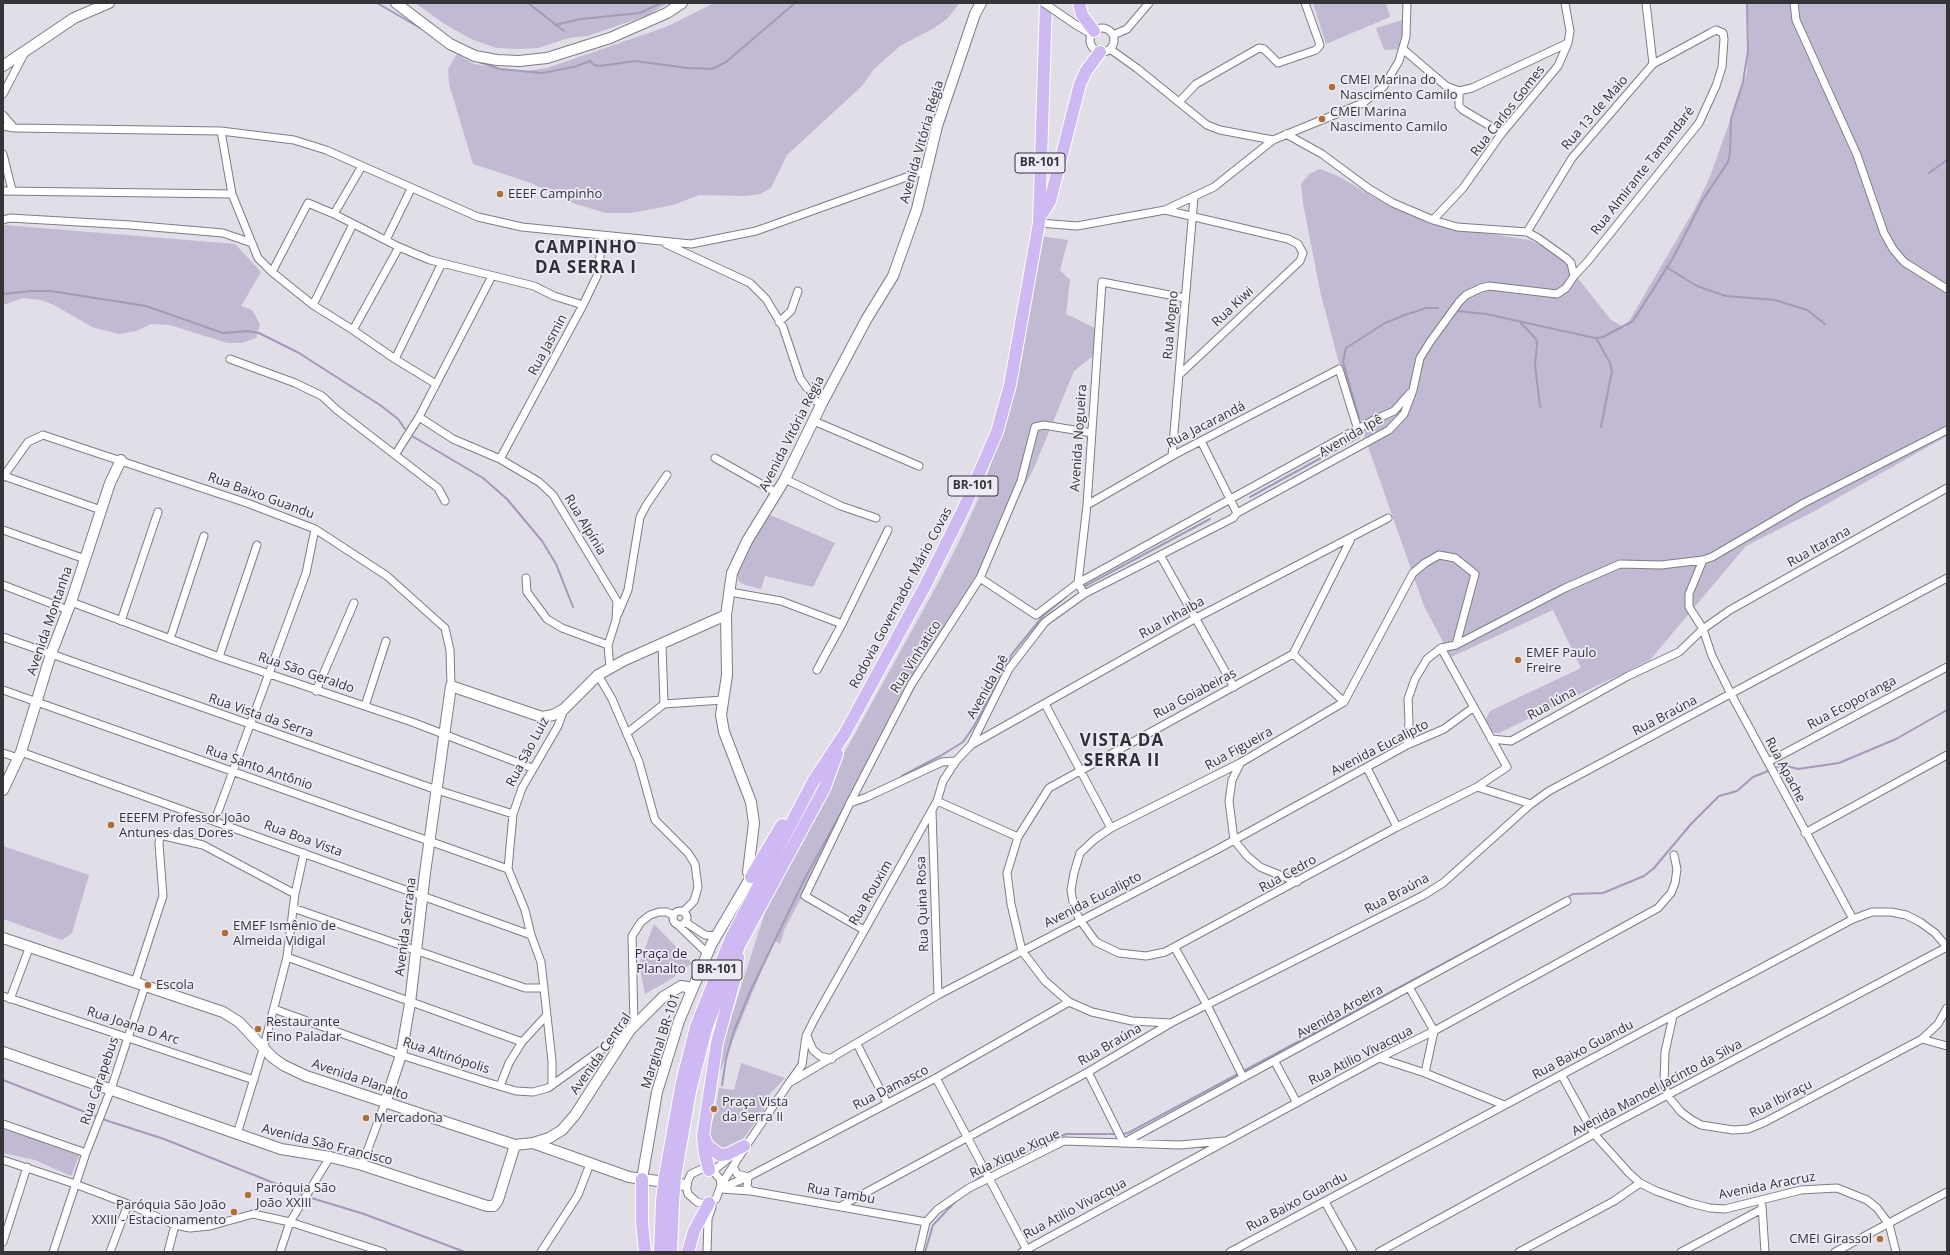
<!DOCTYPE html>
<meta charset="utf-8">
<style>
body{margin:0}
#map{position:relative;width:1950px;height:1255px;overflow:hidden;background:#e1dee8;font-family:"Open Sans",sans-serif}
canvas{display:block}
.frame{position:absolute;inset:0;border:4px solid #353438;pointer-events:none}
</style>
<div id="map">
<canvas width="1950" height="1255"></canvas>
<div class="frame"></div>
</div>
<script>
const ctx = document.querySelector('canvas').getContext('2d');
ctx.lineJoin = 'round';
function paint(path, color) {
  ctx.fillStyle = color;
  ctx.fill(path, 'evenodd');
}
function toPath(rows) {
  const path = new Path2D();
  for (const r of rows) {
    if (r.length === 3) {
      path.moveTo(r[0] + r[2], r[1]);
      path.arc(r[0], r[1], r[2], 0, 2 * Math.PI);
      continue;
    }
    path.moveTo(r[0], r[1]);
    for (let i = 2; i < r.length; i += 2) path.lineTo(r[i], r[i + 1]);
  }
  return path;
}
function strokePath(path, color, width, dash) {
  ctx.strokeStyle = color;
  ctx.lineWidth = width;
  ctx.lineCap = dash ? 'butt' : 'round';
  ctx.setLineDash(dash || []);
  ctx.stroke(path);
}
function drawText(font, color, halo, rows, align = 'center') {
  ctx.font = font + ' "Open Sans",sans-serif';
  ctx.lineWidth = 3.5;
  ctx.setLineDash([]);
  ctx.textBaseline = 'middle';
  ctx.strokeStyle = halo;
  ctx.fillStyle = color;
  for (const [text, x, y, turn = 0] of rows) {
    ctx.save();
    ctx.translate(x, y);
    ctx.rotate((+turn || 0) * Math.PI / 180);
    ctx.textAlign = isNaN(turn) ? turn : align;
    if (halo) ctx.strokeText(text, 0, 0);
    ctx.fillText(text, 0, 0);
    ctx.restore();
  }
}
const green = toPath([
 [415,3,668,3,648,15,588,36,569,38,538,48,522,49,496,48,471,39,446,25],
 [714,3,960,3,947,19,934,28,900,46,874,69,862,86,787,155,771,188,760,194,746,196,699,195,673,205,631,213,605,213,573,203,531,183,473,164,449,84,448,69,457,54,474,64,519,72,547,68,666,27],
 [1313,3,1386,3,1390,17,1326,44],
 [1747,3,1947,3,1947,436,1811,513,1746,546,1650,660,1499,733,1495,733,1488,729,1485,721,1490,711,1581,668,1553,610,1451,657,1424,606,1340,367,1320,291,1303,203,1301,184,1309,174,1320,169,1338,176,1391,207,1442,226,1529,240,1558,253,1611,320,1625,328,1694,210,1709,179,1747,73,1749,32],
 [1405,19,1403,49,1384,50,1376,28],
 [5,225,235,244,261,272,241,306,252,310,260,324,256,338,242,343,227,343,170,325,151,324,136,331,119,334,92,327,54,305,41,300,23,298,3,305,3,226],
 [1040,236,1068,240,1060,270,1070,280,1066,314,1097,329,1093,356,1074,371,1034,468,785,928,780,944,774,940,719,1074,714,1071,777,875,936,587,959,542,980,495,997,447,1017,374,1027,324],
 [768,514,835,543,813,587,765,576,761,589,745,585,739,582,737,575,741,563],
 [3,846,89,875,72,933,62,940,3,919],
 [654,924,692,963,673,978,645,994,639,964],
 [741,1063,785,1078,764,1100,764,1111,742,1140,731,1149,717,1148,710,1143,708,1131,715,1115,719,1088,734,1090],
 [3,1129,80,1154,71,1176,35,1160,3,1153]
]);
const stream = toPath([
 [377,3,422,29],
 [528,3,564,31],
 [555,25,581,19,640,13,661,3],
 [479,62,500,69,542,73,574,67,590,61,594,65,600,66,635,61,688,68,712,69,726,62,795,3],
 [1929,173,1947,160],
 [1666,267,1697,286,1726,296,1775,300,1807,310,1825,324],
 [3,294,31,291,51,291,146,306,223,333,248,331,259,333,299,353,380,405,398,419,405,429],
 [1457,311,1486,314,1595,338,1603,337,1633,321,1673,258,1702,201,1728,162,1730,153,1731,119,1743,82,1748,51,1747,3],
 [1520,322,1536,339,1537,344,1535,365,1540,407],
 [1596,338,1610,363,1612,371,1601,427],
 [1359,418,1343,362,1346,348,1385,323,1405,315,1426,308,1438,308],
 [412,436,483,478,507,499,542,541,556,564,573,607],
 [1250,497,1359,437,1362,433],
 [1085,586,1210,519],
 [1777,767,1783,765,1798,769,1839,763,1896,739,1947,710],
 [902,776,942,755,963,742,974,726,1012,654,1043,616,1067,596],
 [1566,898,1573,894,1603,893,1644,876,1654,868,1691,824,1719,796,1737,791,1753,777,1768,771],
 [3,1080,108,1121,164,1139,304,1195],
 [722,1085,726,1059,734,1031,750,992,805,878,846,804],
 [1123,1134,1128,1133,1523,921],
 [989,1169,1066,1134,1115,1134],
 [974,1182,985,1173],
 [308,1197,364,1214,465,1252],
 [925,1252,933,1225,956,1201]
]);
const street = toPath([
 [1794,3,1796,20,1857,155,1884,233,1893,249,1904,262,1947,289],
 [1076,25,1091,34],
 [1102,40,12],
 [1113,35,1127,29,1149,3],
 [1110,49,1138,69,1207,125,1220,130,1273,140],
 [1404,50,1446,86,1459,91,1472,88,1568,43],
 [1459,91,1459,106,1463,110,1502,133],
 [3,94,24,54],
 [1179,102,1196,84,1259,48,1264,49,1278,63,1316,50,1320,45,1319,42,1305,3],
 [3,115,14,128,3,126],
 [14,128,221,131,294,140,326,150,478,217,522,227,691,244,756,231,926,170],
 [221,131,232,194,258,258,272,272,313,305,353,330,395,359,436,384],
 [3,154,12,190],
 [3,191,232,194],
 [1165,210,1288,239,1298,244,1303,253,1300,261,1179,375],
 [334,214,362,166],
 [3,220,10,218,130,225,223,233,252,243],
 [1433,220,1463,188,1502,133,1558,66,1568,43,1570,31,1565,3],
 [1039,223,1077,226,1165,210,1214,187,1273,140,1363,103,1384,86,1399,61,1406,37,1407,3],
 [1527,232,1572,158,1653,64,1646,3],
 [386,240,411,189],
 [666,244,750,283,766,299,783,327,800,378,816,401,821,405],
 [272,272,308,203,334,214,399,247,430,260,534,286,554,296,583,305],
 [1574,276,1588,261,1699,123,1716,86,1722,67,1724,39,1723,33,1716,30,1712,32,1653,64],
 [313,305,353,224],
 [779,322,791,311,798,291],
 [353,330,399,247],
 [230,359,295,383,322,396,337,410,438,488,445,501],
 [395,359,442,263],
 [419,417,453,439,500,459,539,482,553,495,617,601,616,620,608,645,610,668],
 [814,421,919,466],
 [1201,441,1237,513],
 [395,455,419,417,492,276],
 [1172,456,1194,197],
 [715,458,777,493],
 [500,459,583,305,597,276,603,236],
 [4,476,101,510],
 [3,477,28,442,43,435,247,503,315,529,387,576,445,628,450,650,451,686],
 [785,479,841,506,876,518],
 [1087,505,1172,456,1339,369,1358,430],
 [3,530,85,559],
 [1160,555,1234,687],
 [1703,560,1689,594,1689,607,1703,629,1712,656,1731,694,1853,919],
 [526,578,527,592,547,619,562,628,608,645],
 [980,578,1036,615,1078,583,1374,420,1394,411,1410,393],
 [3,585,68,610],
 [730,592,781,601,842,624],
 [1084,594,1078,583,1087,505,1102,282,1185,298],
 [71,602,219,657,412,722,532,768],
 [618,614,628,590,640,517,647,504,667,475],
 [121,621,158,512],
 [3,637,437,790,513,814],
 [170,639,204,536],
 [662,644,664,704],
 [1441,648,1456,645,1565,588,1620,564,1661,565,1703,560,1712,557,1804,503,1947,430],
 [1293,654,1344,702],
 [219,657,257,545],
 [817,670,842,624,888,530],
 [598,675,612,699,639,762,655,820,688,853,695,864,698,887,694,901,683,912],
 [3,690,508,869],
 [316,691,354,603],
 [1045,704,1111,828],
 [365,706,386,641],
 [627,733,664,704,723,700],
 [1491,739,1511,741,1628,676,1679,652,1703,629,1730,610,1947,488],
 [971,745,1196,618,1388,518],
 [1407,745,1409,722,1408,699,1415,679,1427,659,1441,648,1507,767,1477,787,1397,827,1165,952,1146,956,1119,953,1096,942,1080,920,1074,908,1071,890,1074,873,1080,853,1095,839,1111,828,1240,763,1344,702,1413,573,1425,563,1439,555,1455,558,1475,574,1456,645],
 [21,752,531,935],
 [3,753,18,758],
 [1768,762,1947,667],
 [1240,764,1232,780,1229,801,1234,840,1247,856,1260,867,1297,882],
 [1367,768,1397,827],
 [1477,787,1531,804],
 [937,801,1018,837],
 [850,803,867,797,942,762,956,761],
 [932,811,938,995],
 [215,820,306,573,315,529],
 [1805,833,1947,755],
 [293,908,525,988,544,988],
 [680,918,7],
 [685,922,705,935,717,936],
 [677,924,707,953],
 [864,930,805,896,850,803,911,685,980,578,1021,481,1035,427,1044,425,1092,433],
 [1175,948,1207,1005,1243,1077],
 [287,957,522,1042,546,1016],
 [135,982,163,896,159,844,160,835,203,845,295,894],
 [1409,987,1434,1031,1425,1073],
 [3,996,254,1080],
 [10,999,30,946],
 [274,1009,401,1055,486,1082,516,1091,533,1092,548,1088,626,1032],
 [1673,1016,1665,1052,1664,1083,1668,1096,1681,1112,1692,1120,1701,1125,1733,1130,1748,1129,1765,1122,1922,1039,1938,1024,1947,1008],
 [1171,1023,1132,1021,1092,1012,1069,1002,1045,981,1022,951,1011,904,1007,873,1018,837,1049,788,1293,654,1352,537],
 [634,1025,632,936,641,922,650,915,659,912,667,912,673,915],
 [807,1036,813,1050,820,1056,832,1059],
 [1922,1039,1947,1046],
 [857,1044,887,1103],
 [1379,1058,1425,1073,1504,1105],
 [1275,1062,1297,1103],
 [1088,1072,1123,1142],
 [1562,1076,1594,1134,1629,1173,1640,1183,1656,1191,1690,1203,1710,1208,1725,1209,1801,1190,1837,1188,1867,1200,1877,1208,1889,1224,1896,1252],
 [936,1078,1028,1252],
 [789,1083,802,1065,806,1036,814,1020,937,801,943,781,956,761,971,745,1009,669,1045,622,1084,594,1233,518,1237,513,1389,430,1404,414,1413,390,1420,358,1430,342,1459,302,1466,295,1481,288,1489,286,1557,294,1566,288,1574,276,1571,263,1566,258,1538,238,1527,232,1457,227,1433,220,1393,203,1368,188,1322,154,1286,134],
 [552,1085,552,1061,541,962,531,935,525,910,508,869,513,814,522,788,558,726,564,709],
 [500,1086,509,1063,522,1042],
 [3,1124,86,1153],
 [237,1134,264,1046,287,957,295,894,304,853],
 [1125,1142,1567,901],
 [3,1160,75,1184,128,1204,175,1225,190,1228,210,1226,253,1214,290,1222,383,1252],
 [362,1165,385,1103],
 [733,1166,737,1174,748,1177,747,1187,751,1191],
 [713,1171,734,1154],
 [721,1185,720,1179,714,1172,702,1169,691,1174,686,1185,688,1194,697,1202,705,1204,716,1199,721,1185,748,1143,789,1083,938,995,1218,849,1407,745,1444,729,1474,707],
 [721,1188,748,1177,936,1078,1069,1002],
 [721,1189,751,1191,926,1222],
 [1325,1202,1353,1252],
 [841,1206,1088,1072,1171,1023,1424,895,1443,883,1531,804,1549,791,1947,578],
 [1762,1206,1765,1252],
 [3,1242,27,1167],
 [53,1252,86,1153,111,1089,145,986],
 [110,1252,128,1204],
 [168,1252,175,1225],
 [280,1252,290,1222,330,1157],
 [541,1252,578,1195,590,1164],
 [707,1252,708,1219,712,1207],
 [919,1252,926,1222,937,1210,969,1188,1064,1141,1180,1145,1224,1141],
 [1022,1252,1379,1058,1434,1031,1658,908,1671,893,1675,883,1677,869,1674,855],
 [1230,1252,1853,919,1872,912,1891,912,1906,915,1920,922,1935,933,1947,947],
 [1379,1252,1594,1134,1947,947],
 [1519,1252,1614,1201,1640,1183],
 [1681,1252,1762,1209],
 [1835,1252,1947,1192]
]);
const secondary = toPath([
 [396,3,450,44,475,56,497,60,519,61,547,58,610,38,667,13,682,3],
 [3,66,74,18,109,3],
 [3,790,21,752,51,654,71,602,110,483,121,460],
 [3,938,223,1012,239,1022,272,1057,283,1065,306,1076,515,1145,533,1143,629,1177,686,1185],
 [3,1052,281,1149,330,1157,362,1165,487,1206,494,1206,498,1200,515,1145],
 [385,1103,401,1055,410,1003,425,873,451,686,542,717,553,715,564,709,598,675,625,660,726,615],
 [533,1143,549,1138,562,1130,575,1115,630,1030,663,997,681,986,687,987,691,992],
 [642,1179,657,1092,679,1021,711,945,751,877,748,872,754,823,751,802,724,732,721,715,727,675,726,615,732,573,747,541,785,479,821,405,866,320,893,276,917,209,937,126,975,14,981,3]
]);
const primary = toPath([
 [1079,3,1082,15,1094,31],
 [1040,217,1050,201,1080,84,1086,71,1100,52],
 [751,877,782,825],
 [705,1139,707,1145,720,1155,728,1154,744,1146],
 [709,1170,705,1154,703,1136,717,1043,736,974,738,957],
 [665,1176,682,1082,696,1027,731,938,814,780,845,733,925,586,963,510,997,432,1010,385,1039,223,1046,3],
 [675,1177,690,1091,706,1029,722,986,740,944,824,789,837,754],
 [642,1179,642,1223,645,1252],
 [660,1252,662,1202],
 [671,1252,673,1204],
 [688,1252,694,1231,709,1203]
]);
const streetBridge = toPath([
 [1044,3,1076,25]
]);
const primaryBridge = toPath([
 [662,1202,665,1176],
 [673,1204,675,1177]
]);
const markers = [
 [1332,87,4,"#ae6f36"],
 [1322,119,4,"#ae6f36"],
 [500,194,4,"#ae6f36"],
 [1518,660,4,"#ae6f36"],
 [111,825,4,"#ae6f36"],
 [225,933,4,"#ae6f36"],
 [148,985,4,"#ae6f36"],
 [258,1029,4,"#ae6f36"],
 [714,1109,4,"#ae6f36"],
 [366,1118,4,"#ae6f36"],
 [248,1195,4,"#ae6f36"],
 [234,1212,4,"#ae6f36"],
 [1880,1239,4,"#ae6f36"]
];
const shields = [
 [1040,163,50],
 [973,486,50],
 [717,970,50]
];
const shieldNames = [
 ["BR-101",1040,163],
 ["BR-101",973,486],
 ["BR-101",717,970]
];
const poiNames = [
 ["CMEI Marina do",1340,80],
 ["Nascimento Camilo",1340,95],
 ["CMEI Marina",1330,112],
 ["Nascimento Camilo",1330,127],
 ["EEEF Campinho",508,194],
 ["EMEF Paulo",1526,653],
 ["Freire",1526,668],
 ["EEEFM Professor João",119,818],
 ["Antunes das Dores",119,833],
 ["EMEF Ismênio de",233,926],
 ["Almeida Vidigal",233,941],
 ["Escola",156,985],
 ["Restaurante",266,1022],
 ["Fino Paladar",266,1037],
 ["Praça Vista",722,1102],
 ["da Serra Ii",722,1117],
 ["Mercadona",374,1118],
 ["Paróquia São",256,1188],
 ["João XXIII",256,1203],
 ["Paróquia São João",226,1205,"right"],
 ["XXIII - Estacionamento",226,1220,"right"],
 ["CMEI Girassol",1872,1239,"right"]
];
const streetNames = [
 ["Rua Carlos Gomes",1508,111,-52],
 ["Rua 13 de Maio",1595,113,-49],
 ["Avenida Vitória Régia",922,142,-74],
 ["Rua Almirante Tamandaré",1643,171,-52],
 ["Rua Kiwi",1233,307,-43],
 ["Rua Mogno",1171,325,-85],
 ["Rua Jasmin",548,345,-62],
 ["Rua Jacarandá",1206,425,-27],
 ["Avenida Vitória Régia",792,434,-63],
 ["Avenida Ipê",1351,436,-30],
 ["Avenida Nogueira",1079,438,-86],
 ["Rua Baixo Guandu",261,496,20],
 ["Rua Alpínia",585,525,59],
 ["Rua Itarana",1819,547,-29],
 ["Rodovia Governador Mário Covas",901,598,-62],
 ["Rua Inhaiba",1172,618,-29],
 ["Avenida Montanha",50,621,-71],
 ["Rua Vinhatico",916,657,-58],
 ["Rua São Geraldo",306,673,19],
 ["Avenida Ipê",988,687,-61],
 ["Rua Goiabeiras",1195,694,-28],
 ["Rua Ecoporanga",1852,703,-28],
 ["Rua Iúna",1552,704,-29],
 ["Rua Vista da Serra",261,716,19],
 ["Rua Braúna",1665,716,-28],
 ["Avenida Eucalipto",1380,748,-27],
 ["Rua Figueira",1239,749,-29],
 ["Rua São Luiz",528,752,-62],
 ["Rua Santo Antônio",259,768,19],
 ["Rua Apache",1785,770,62],
 ["Rua Boa Vista",303,839,20],
 ["Rua Cedro",1288,874,-29],
 ["Rua Rouxim",871,893,-60],
 ["Rua Braúna",1397,894,-28],
 ["Avenida Eucalipto",1093,900,-27],
 ["Rua Quina Rosa",923,904,-92],
 ["Avenida Serrana",406,927,-83],
 ["Avenida Aroeira",1340,1012,-29],
 ["Rua Joana D Arc",133,1026,18],
 ["Marginal BR-101",661,1041,-72],
 ["Rua Braúna",1110,1045,-30],
 ["Rua Baixo Guandu",1583,1050,-28],
 ["Avenida Central",601,1054,-55],
 ["Rua Altinópolis",446,1056,18],
 ["Rua Atilio Vivacqua",1361,1056,-27],
 ["Avenida Planalto",360,1080,19],
 ["Rua Carapebus",100,1081,-71],
 ["Rua Damasco",891,1088,-27],
 ["Avenida Manoel Jacinto da Silva",1657,1088,-28],
 ["Rua Ibiraçu",1781,1099,-27],
 ["Avenida São Francisco",327,1145,14],
 ["Rua Xique Xique",1015,1154,-25],
 ["Avenida Aracruz",1767,1186,-11],
 ["Rua Tambu",841,1194,10],
 ["Rua Baixo Guandu",1297,1202,-28],
 ["Rua Atilio Vivacqua",1075,1209,-28]
];
const parkNames = [
 ["Praça de",661,954],
 ["Planalto",661,969]
];
const districtNames = [
 ["CAMPINHO",586,248],
 ["DA SERRA I",586,268],
 ["VISTA DA",1122,741],
 ["SERRA II",1122,761]
];
paint(green, '#c1bad2');
strokePath(stream, '#a39ab9', 2);
strokePath(street, '#7f7c86', 9);
strokePath(secondary, '#7f7c86', 12);
strokePath(primary, '#fff', 14);
strokePath(street, '#fff', 7);
strokePath(secondary, '#fff', 10);
strokePath(primary, '#ceb9f2', 12);
strokePath(streetBridge, '#7f7c86', 9, []);
strokePath(primaryBridge, '#fff', 14, []);
strokePath(streetBridge, '#fff', 7);
strokePath(primaryBridge, '#ceb9f2', 12);
for (const [x, y, r, color] of markers) {
  const dot = new Path2D();
  dot.arc(x, y, r, 0, 2 * Math.PI);
  ctx.fillStyle = color;
  ctx.fill(dot);
  strokePath(dot, '#eeebf5', 1.5);
}
for (const [x, y, w] of shields) {
  const box = new Path2D();
  box.roundRect(x - w / 2, y - 10, w, 20, 3);
  ctx.fillStyle = '#eeebf5';
  ctx.fill(box);
  strokePath(box, '#353438', 1);
}
drawText('bold 12px', '#353438', null, shieldNames);
drawText('13px', '#353438', '#eeebf5', poiNames, 'left');
drawText('13px', '#353438', '#eeebf5', streetNames);
drawText('13px', '#33224d', '#eeebf5', parkNames);
ctx.letterSpacing = '1px';
drawText('bold 17px', '#312f37', '#eeebf5', districtNames);
ctx.letterSpacing = '0px';
</script>
